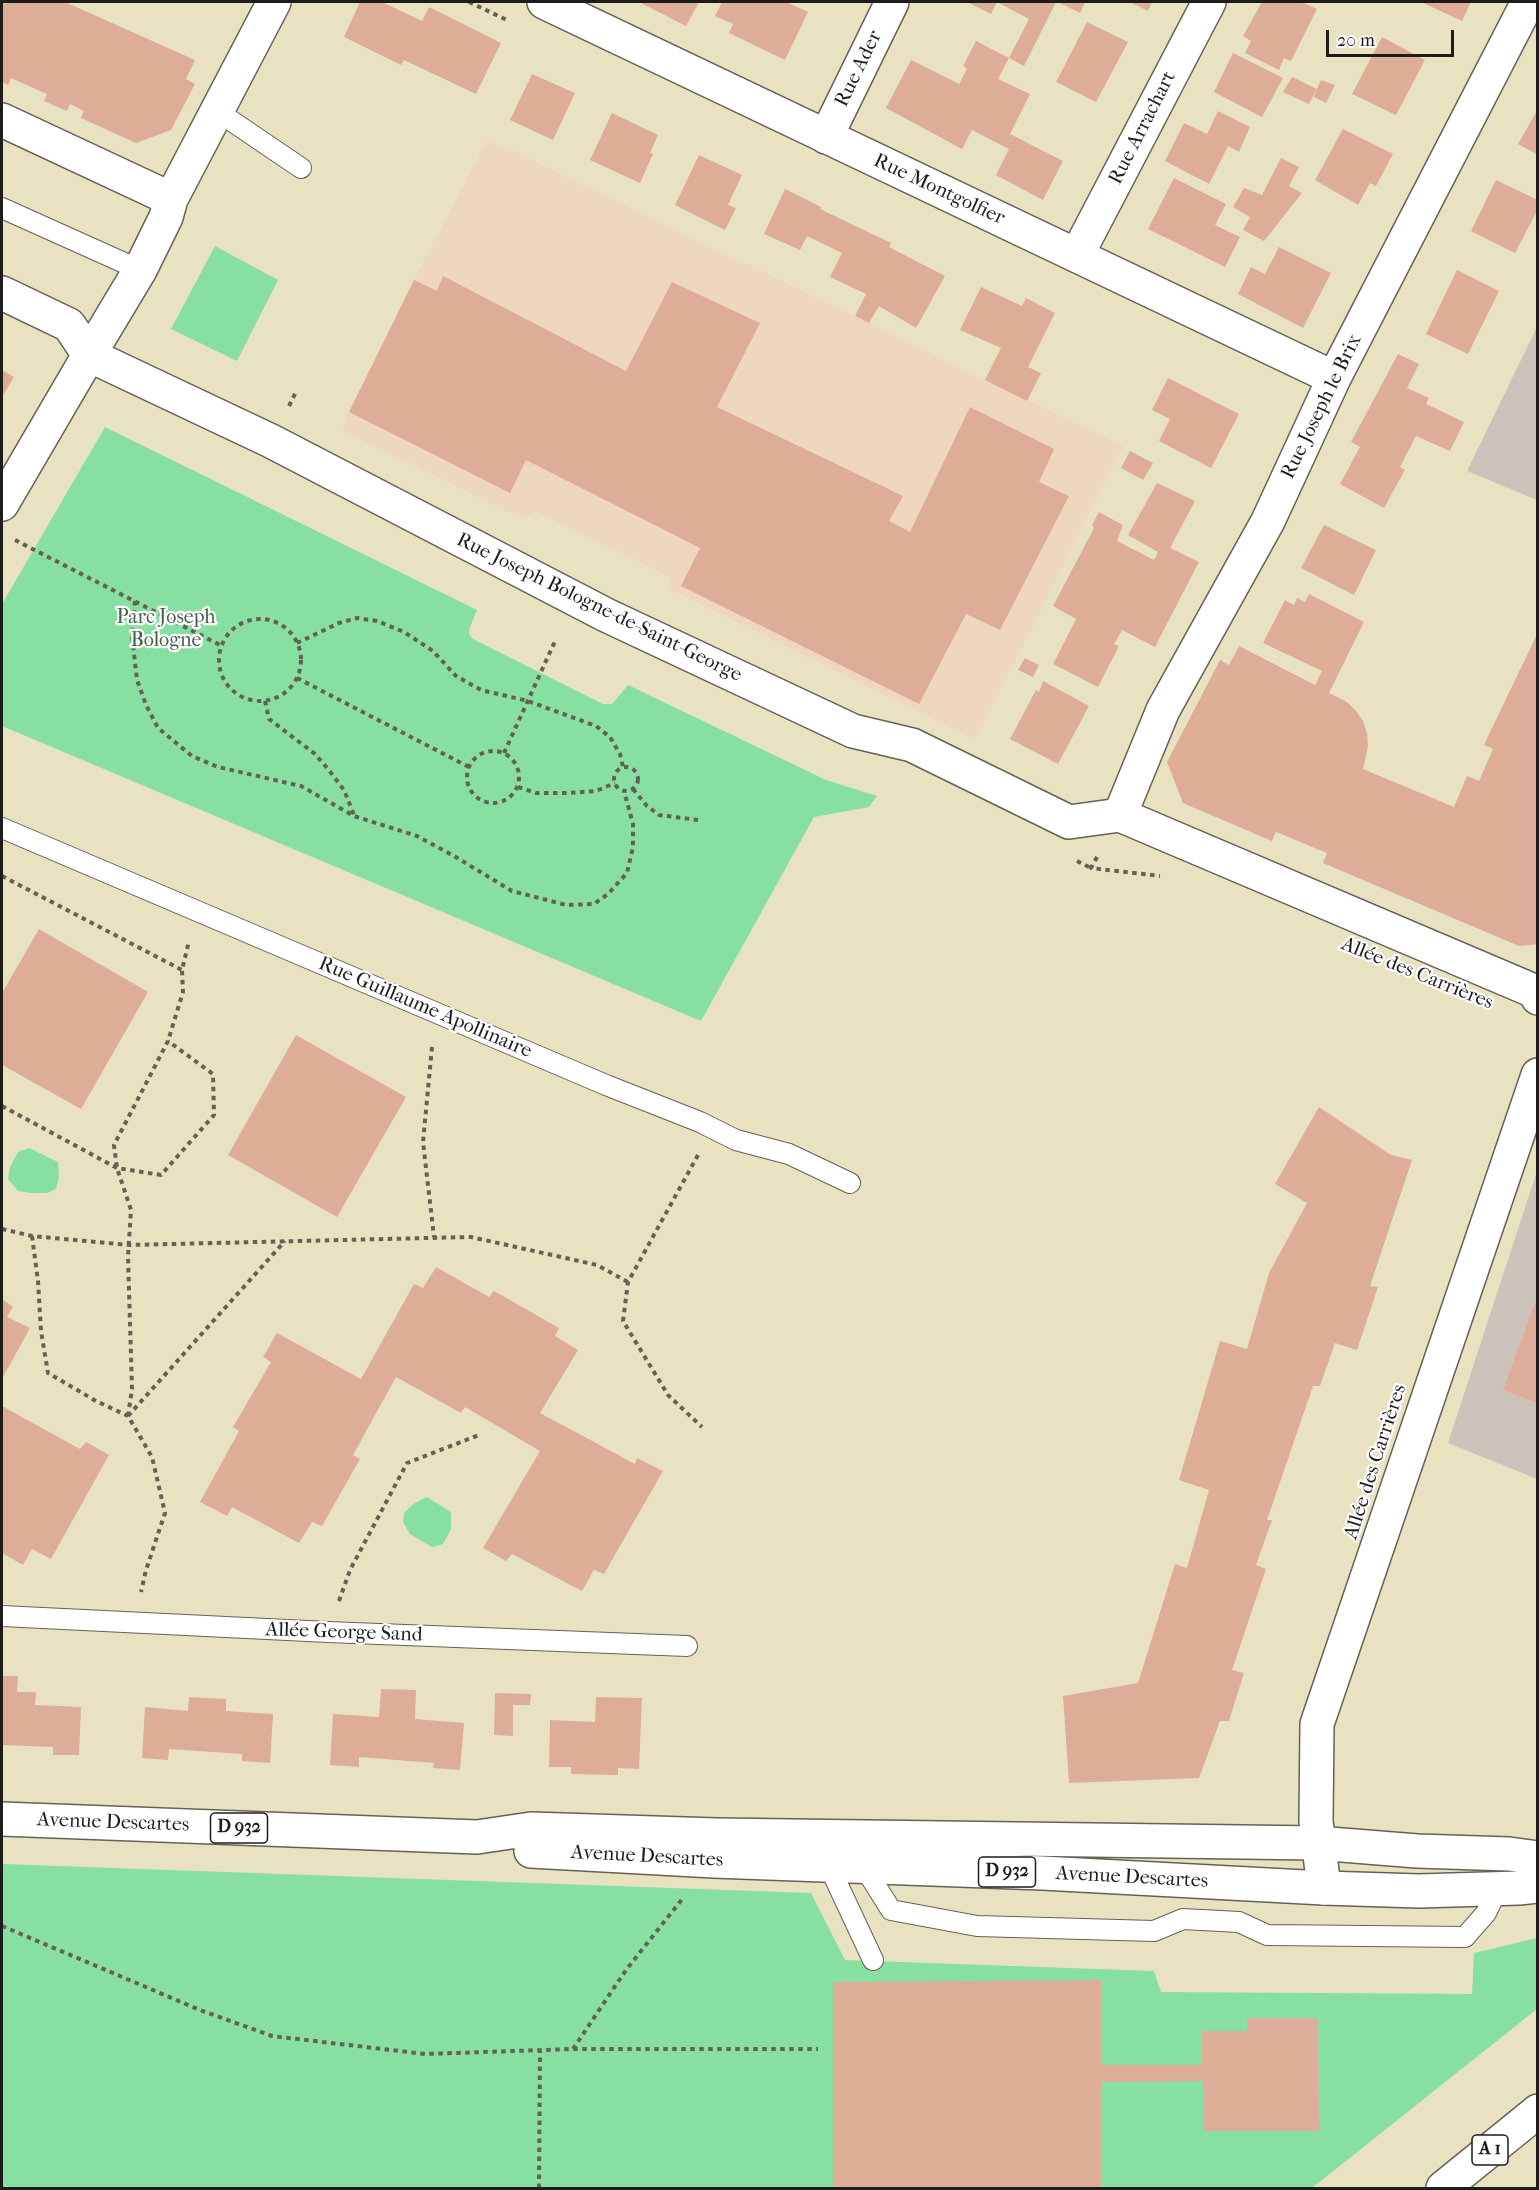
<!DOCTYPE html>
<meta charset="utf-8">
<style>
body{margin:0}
#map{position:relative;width:1539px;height:2190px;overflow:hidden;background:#e9e2c0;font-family:"IM FELL French Canon",serif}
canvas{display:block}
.frame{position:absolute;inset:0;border:3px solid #1c1c1c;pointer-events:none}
.scale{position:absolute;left:1326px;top:30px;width:128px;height:27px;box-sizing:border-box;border:3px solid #1c1c1c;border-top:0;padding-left:8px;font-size:18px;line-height:21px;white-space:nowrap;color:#1c1c1c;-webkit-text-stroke:4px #fff;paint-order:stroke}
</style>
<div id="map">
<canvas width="1539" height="2190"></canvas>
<div class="frame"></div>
<div class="scale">20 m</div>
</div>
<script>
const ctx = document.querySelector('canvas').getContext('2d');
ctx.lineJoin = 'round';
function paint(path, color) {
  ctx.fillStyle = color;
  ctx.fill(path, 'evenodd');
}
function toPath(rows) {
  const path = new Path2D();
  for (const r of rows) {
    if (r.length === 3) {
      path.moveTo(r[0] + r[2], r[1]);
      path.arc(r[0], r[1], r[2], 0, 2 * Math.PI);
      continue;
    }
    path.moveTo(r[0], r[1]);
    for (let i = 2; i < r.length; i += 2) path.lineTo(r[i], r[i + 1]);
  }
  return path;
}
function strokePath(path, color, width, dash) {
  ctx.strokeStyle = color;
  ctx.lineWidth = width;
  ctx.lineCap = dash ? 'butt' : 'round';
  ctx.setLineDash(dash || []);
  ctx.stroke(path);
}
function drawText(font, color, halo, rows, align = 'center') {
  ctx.font = font + ' "IM FELL French Canon",serif';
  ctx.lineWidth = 4.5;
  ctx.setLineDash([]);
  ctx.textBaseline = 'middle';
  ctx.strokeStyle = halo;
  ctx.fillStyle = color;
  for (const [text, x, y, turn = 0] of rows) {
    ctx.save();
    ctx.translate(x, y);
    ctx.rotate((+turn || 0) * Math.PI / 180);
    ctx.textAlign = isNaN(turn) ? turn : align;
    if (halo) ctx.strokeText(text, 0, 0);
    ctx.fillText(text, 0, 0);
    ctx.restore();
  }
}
const built = toPath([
 [488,139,1123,446,975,740,670,589,670,577,535,511,524,519,343,431,349,412,414,280]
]);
const industrial = toPath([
 [1537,327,1537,500,1467,471],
 [1537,1171,1537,1479,1448,1443]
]);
const green = toPath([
 [215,246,278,280,237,361,171,329],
 [105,427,477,610,470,627,469,634,473,639,603,704,612,704,628,685,826,780,877,796,869,807,814,817,701,1021,2,726,2,604],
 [29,1148,58,1162,59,1177,56,1189,47,1193,31,1193,18,1191,8,1179,10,1167,18,1152],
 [427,1497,451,1512,451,1529,443,1544,432,1547,410,1534,403,1522,404,1513,413,1504],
 [2,1864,811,1893,845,1960,1154,1971,1161,1992,1472,1994,1474,1953,1537,1938,1537,2009,1312,2188,2,2188]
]);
const building = toPath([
 [3,2,65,2,195,60,186,79,195,84,171,130,136,143,81,118,84,111,70,104,67,111,44,101,47,94,11,78,8,85,2,82,2,5],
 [360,2,382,2,422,21,429,7,501,43,476,94,404,60,401,65,344,37],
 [639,2,699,2,686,26],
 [722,2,786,2,808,12,785,60,729,33,733,24,715,16],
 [967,2,1056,2,1024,66,1009,58,1029,19,997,2,991,14],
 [1058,2,1085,2,1080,13],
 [1130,2,1152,2,1148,11],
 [1262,2,1301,2,1317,9,1291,61,1284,58,1279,70,1245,53,1251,41,1243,36],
 [1421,2,1471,2,1462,21],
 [1087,22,1128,42,1096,102,1056,82],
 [1382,37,1425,60,1396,115,1352,94],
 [976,41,1009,58,998,79,1030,94,1010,134,1063,161,1043,200,996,175,1009,149,972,130,962,149,886,108,911,60,959,84,967,69,963,66],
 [1233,53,1283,78,1262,117,1214,92],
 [532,74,575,93,553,140,510,120],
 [1292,77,1317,89,1321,80,1335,85,1326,103,1314,97,1317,89,1309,104,1283,92],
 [1538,109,1538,155,1518,144],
 [1218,111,1250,127,1239,152,1228,146,1209,184,1165,161,1184,123,1207,134],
 [612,113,658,135,650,153,653,154,640,183,590,160],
 [1343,129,1393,154,1376,186,1370,183,1358,205,1315,180],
 [699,155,742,175,728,205,736,208,725,230,675,205],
 [1281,158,1299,167,1289,186,1302,193,1264,241,1243,230,1250,217,1233,207,1244,188,1262,195],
 [1174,178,1226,204,1215,225,1240,237,1225,267,1148,229],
 [1496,180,1538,200,1538,209,1515,253,1471,231],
 [785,189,821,207,820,209,891,243,889,247,945,276,916,328,879,306,869,323,855,316,866,294,830,277,842,253,807,236,800,250,764,234],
 [1279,247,1331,273,1303,328,1238,294,1251,267,1265,274],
 [1457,270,1499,291,1468,354,1426,334],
 [443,276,626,371,672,282,760,323,717,407,903,496,889,521,910,532,970,407,1054,449,1039,482,1069,496,1000,630,966,614,919,704,681,586,700,548,526,460,510,493,349,412,414,280,437,291],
 [981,287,1022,306,1026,298,1055,313,1028,367,1041,373,1027,401,985,380,1001,348,960,330],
 [1398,354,1419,364,1407,388,1429,398,1426,404,1464,422,1450,451,1416,436,1400,467,1405,470,1384,508,1340,484,1360,447,1351,442],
 [2,370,14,377,2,397],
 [1168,378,1239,414,1211,468,1159,441,1170,419,1152,410],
 [1130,451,1153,463,1143,480,1121,468],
 [1157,483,1195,501,1170,548,1199,562,1155,647,1122,630,1114,644,1119,646,1098,687,1053,664,1076,619,1053,606,1094,528,1092,525,1099,512,1123,525,1117,541,1154,560,1158,552,1128,535],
 [1324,525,1376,550,1354,595,1301,568],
 [1309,594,1364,622,1329,693,1347,702,1356,711,1363,721,1367,733,1368,746,1363,769,1454,807,1467,776,1479,781,1493,749,1484,745,1538,632,1538,944,1519,946,1323,863,1327,853,1276,832,1272,841,1183,803,1167,762,1220,660,1229,665,1239,646,1315,685,1322,671,1263,643,1285,600,1294,605,1297,598,1305,602],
 [1025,658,1039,665,1033,677,1018,670],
 [1043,681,1089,706,1058,764,1010,739,1036,690,1039,692],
 [39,929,148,992,81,1109,2,1065,2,993],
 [296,1035,406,1097,337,1217,228,1155],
 [1319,1107,1391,1155,1412,1160,1370,1286,1378,1287,1357,1350,1335,1343,1320,1386,1313,1386,1267,1520,1272,1520,1256,1565,1266,1569,1232,1670,1244,1673,1229,1721,1220,1721,1199,1778,1069,1783,1063,1696,1138,1683,1175,1564,1187,1568,1209,1490,1179,1480,1220,1341,1247,1349,1269,1273,1307,1203,1275,1184],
 [436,1267,489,1297,494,1291,559,1328,555,1336,578,1350,540,1413,635,1464,637,1458,663,1471,604,1574,594,1570,582,1591,512,1554,506,1561,483,1548,540,1451,465,1407,461,1413,396,1377,353,1455,360,1459,322,1526,312,1522,299,1543,232,1507,227,1516,200,1502,239,1431,233,1427,271,1362,263,1357,277,1333,361,1379,414,1284,423,1288],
 [1537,1298,1538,1298,1538,1403,1503,1390],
 [2,1299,13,1307,7,1317,30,1328,2,1379],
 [2,1406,80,1449,86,1442,109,1455,51,1559,32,1549,23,1565,2,1553],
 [2,1676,18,1676,17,1692,36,1692,35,1705,81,1707,79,1755,53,1755,53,1747,2,1745],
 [381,1689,416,1690,415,1719,464,1723,460,1770,433,1768,434,1763,359,1757,359,1767,330,1765,333,1714,379,1717],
 [495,1693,531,1694,530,1705,513,1705,513,1736,494,1735],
 [189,1697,226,1699,226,1711,273,1714,270,1763,242,1761,242,1754,169,1749,168,1760,142,1758,145,1707,188,1711],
 [596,1697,642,1698,639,1769,618,1768,618,1775,571,1774,571,1767,549,1767,550,1720,595,1722],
 [1101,1980,1101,2065,1202,2065,1202,2031,1247,2031,1247,2018,1318,2018,1319,2131,1203,2131,1203,2081,1101,2082,1101,2188,833,2188,833,1982]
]);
const path = toPath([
 [469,2,509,21],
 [289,406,297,390],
 [15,540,222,646],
 [135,601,132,636,137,680,146,705,158,728,192,756,218,767,301,786,354,816,417,836,454,856,512,891,566,905,594,904,608,894,627,873,633,847,633,824,624,791],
 [260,660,41],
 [297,643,339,623,357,618,377,621,404,632,433,651,456,676,481,690,528,701,596,726,610,737,620,754,623,767],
 [297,678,469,767],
 [265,701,269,719,315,754,328,769,344,790,354,815],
 [493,777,26],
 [504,753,556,639],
 [626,779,12],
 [518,787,536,793,569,793,596,791,615,783],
 [633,789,647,806,659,815,698,820],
 [1097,857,1091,868,1160,876],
 [1077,861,1091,868],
 [2,876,182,970],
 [432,1047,423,1142,434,1237],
 [2,1106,117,1168,161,1175,214,1115,213,1074,168,1041],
 [698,1155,628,1282,623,1321,668,1395,702,1427],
 [2,1229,32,1236,129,1245,471,1237,597,1265,628,1282],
 [32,1236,38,1281,41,1331,48,1373,96,1401,128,1416,152,1457,165,1513,146,1570,141,1592],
 [128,1416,132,1389,128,1256,131,1210,117,1168,114,1145,168,1041,183,992,182,970,189,941],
 [128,1416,285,1241],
 [339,1601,350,1570,407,1463,479,1435],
 [2,1926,200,2010,272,2036,425,2054,572,2049,818,2049],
 [573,2049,626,1970,683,1898],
 [539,2188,540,2052]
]);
const service = toPath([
 [217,111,301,168],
 [2,208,140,270],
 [2,828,606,1085,700,1122,736,1140,789,1154,850,1183],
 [2,1616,328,1632,687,1646],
 [829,1866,873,1960],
 [864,1867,891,1910,977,1926,1154,1931,1183,1919,1239,1922,1267,1935,1465,1937,1486,1913,1498,1888]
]);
const minor = toPath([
 [274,2,171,199,166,217,140,270,89,355,271,441,606,615,853,731,912,745,1069,822,1120,815],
 [544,2,1334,378],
 [2,120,171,199],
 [826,137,892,2],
 [1077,255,1209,2],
 [2,293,69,325,89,355,2,504],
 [1120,815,1163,710,1268,521,1334,378,1528,2],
 [1120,815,1534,991,1538,998],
 [1324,1888,1316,1821,1317,1724,1538,1075]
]);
const primary = toPath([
 [2,1819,477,1837,531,1829,716,1835,1317,1843,1417,1851,1509,1854,1538,1858],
 [531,1851,714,1861,1042,1873,1324,1888,1419,1891,1519,1888,1538,1886]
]);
const motorway = toPath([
 [1443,2188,1538,2111]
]);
const shields = [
 [239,1828,57],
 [1007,1872,57],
 [1490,2150,36]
];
const shieldNames = [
 ["D 932",239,1828],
 ["D 932",1007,1872],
 ["A 1",1490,2150]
];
const streetNames = [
 ["Rue Ader",859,69,-64],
 ["Rue Arrachart",1143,128,-63],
 ["Rue Montgolfier",939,190,25],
 ["Rue Joseph le Brix",1322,407,-64],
 ["Rue Joseph Bologne-de-Saint-George",599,608,26],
 ["Allée des Carrières",1417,974,22],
 ["Rue Guillaume Apollinaire",425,1008,23],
 ["Allée des Carrières",1376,1462,-72],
 ["Allée George Sand",344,1633,2],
 ["Avenue Descartes",113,1823,2],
 ["Avenue Descartes",647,1857,3],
 ["Avenue Descartes",1132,1878,3]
];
const parkNames = [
 ["Parc Joseph",166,618],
 ["Bologne",166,641]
];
paint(built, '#eed7bb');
paint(industrial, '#ccc2b9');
paint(green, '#88dfa2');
paint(building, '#dead98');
strokePath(service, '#646155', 22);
strokePath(minor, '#646155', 36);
strokePath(primary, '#646155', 36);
strokePath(motorway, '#646155', 36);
strokePath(path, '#646155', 4, [4.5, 4.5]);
strokePath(service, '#fff', 20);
strokePath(minor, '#fff', 33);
strokePath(primary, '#fff', 33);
strokePath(motorway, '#fff', 33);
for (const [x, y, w] of shields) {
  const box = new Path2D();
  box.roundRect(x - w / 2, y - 15, w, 30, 4.5);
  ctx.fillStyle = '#fff';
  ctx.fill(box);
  strokePath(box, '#1c1c1c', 1.5);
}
drawText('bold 18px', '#1c1c1c', null, shieldNames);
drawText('20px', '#1c1c1c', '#fff', streetNames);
drawText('20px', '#42604b', '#fff', parkNames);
</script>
